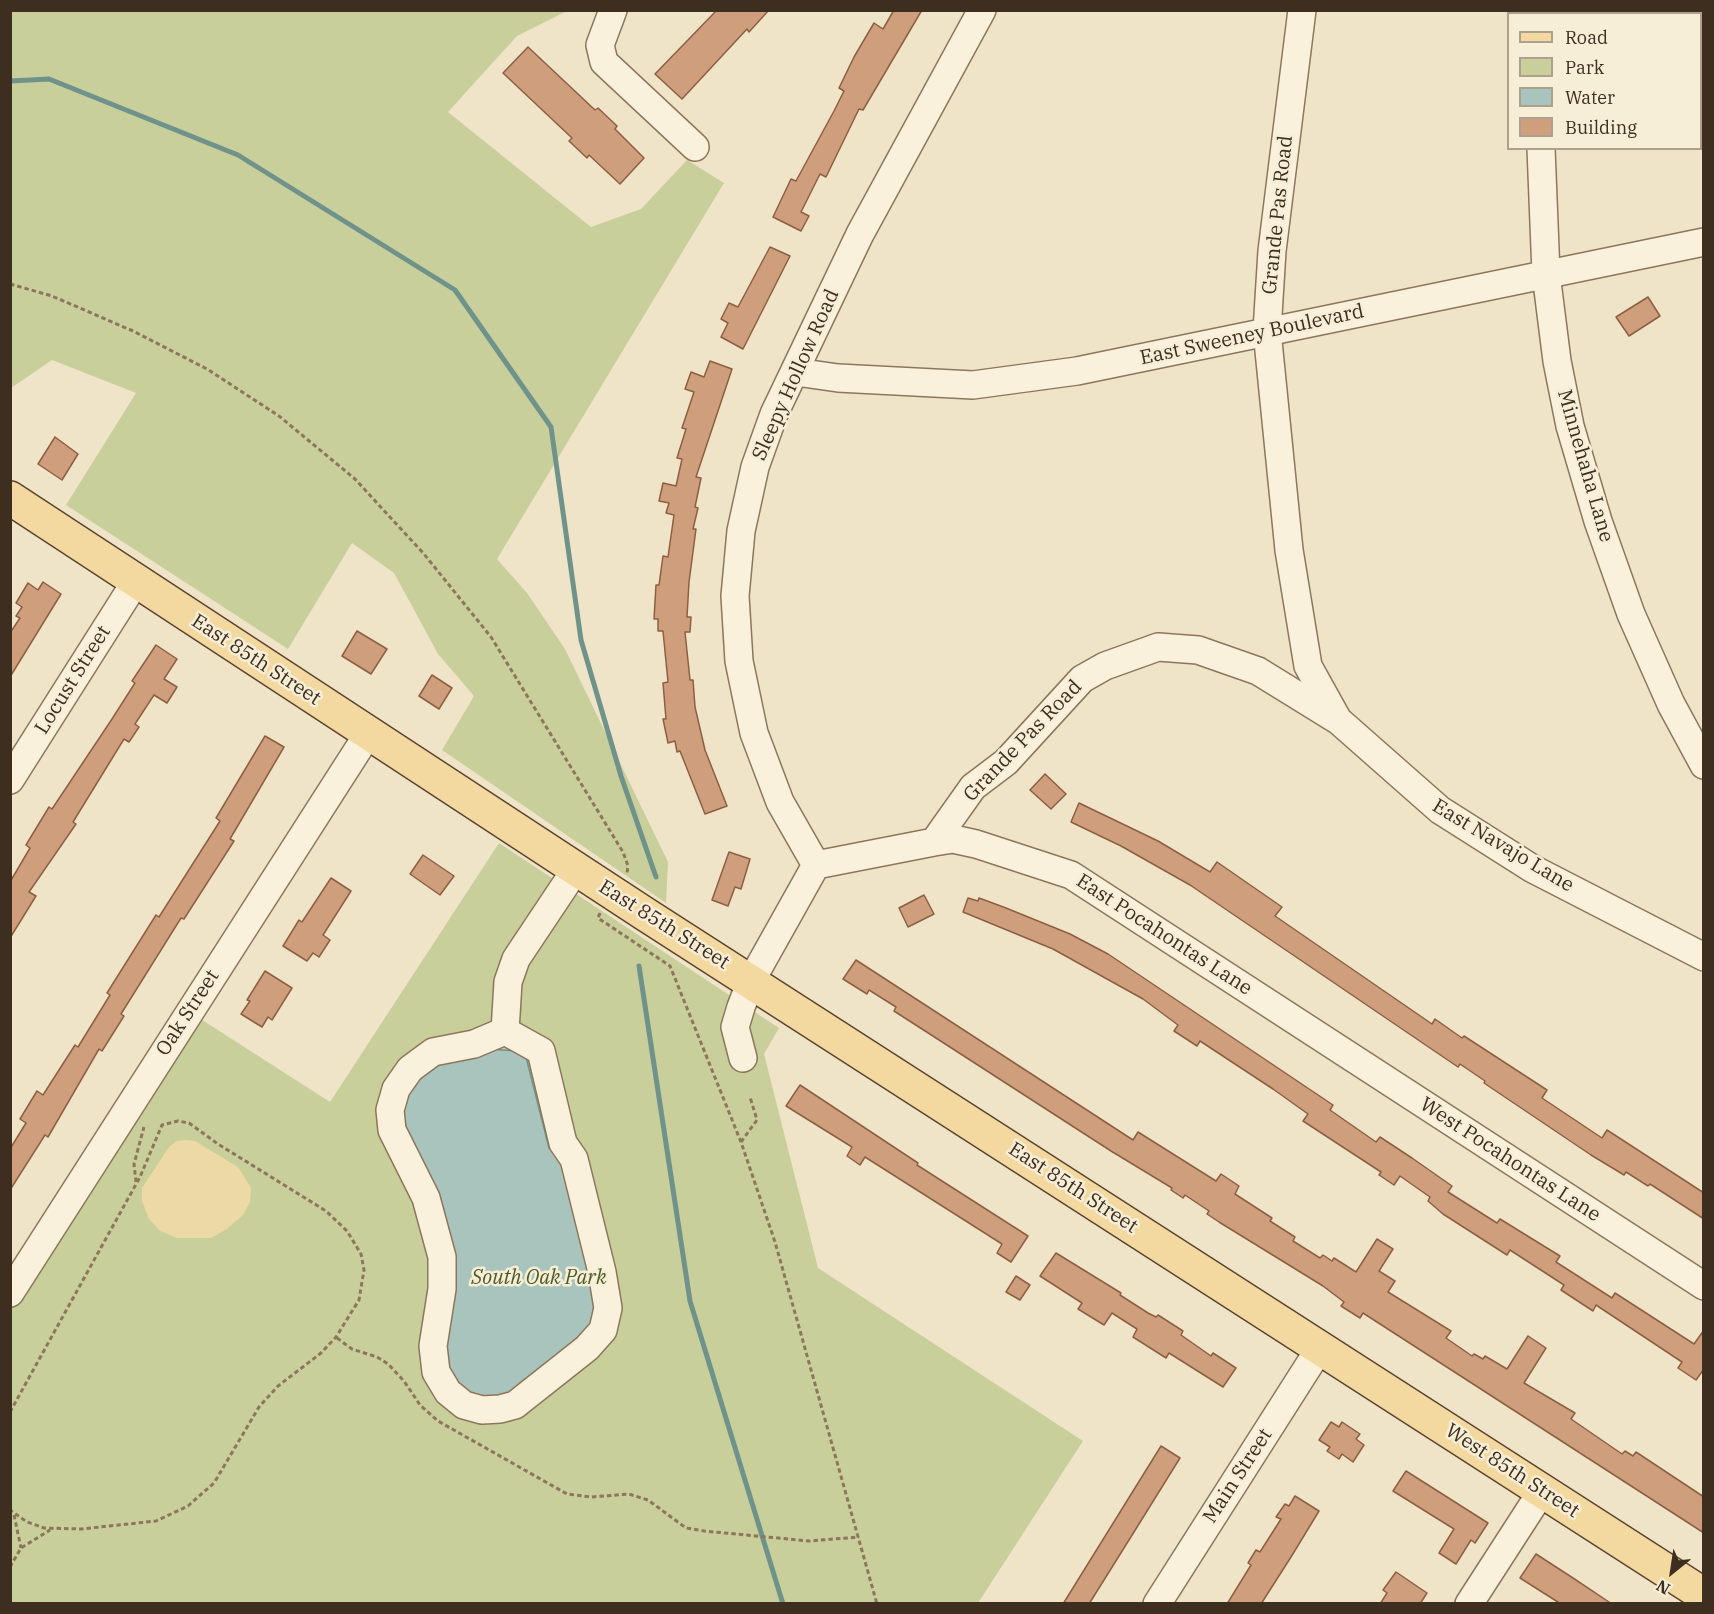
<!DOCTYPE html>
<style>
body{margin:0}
#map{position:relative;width:1714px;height:1614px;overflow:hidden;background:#f0e4c8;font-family:"IBM Plex Serif",serif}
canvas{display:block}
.frame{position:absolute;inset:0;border:12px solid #3d2e20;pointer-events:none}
.legend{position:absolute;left:1507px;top:12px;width:195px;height:138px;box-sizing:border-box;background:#f7eed8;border:2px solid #ada18e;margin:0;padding:8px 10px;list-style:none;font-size:18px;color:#3d2e20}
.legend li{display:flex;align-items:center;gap:12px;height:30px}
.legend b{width:30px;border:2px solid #ada18e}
.north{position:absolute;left:1642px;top:1542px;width:60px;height:60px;-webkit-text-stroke:4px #f7eed8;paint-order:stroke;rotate:210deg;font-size:16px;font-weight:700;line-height:24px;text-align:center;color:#3d2e20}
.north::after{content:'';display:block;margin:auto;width:21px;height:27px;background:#3d2e20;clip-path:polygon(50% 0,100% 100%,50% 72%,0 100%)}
</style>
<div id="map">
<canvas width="1714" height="1614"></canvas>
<div class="frame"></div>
<ul class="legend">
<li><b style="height:8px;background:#f3d9a0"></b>Road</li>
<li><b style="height:16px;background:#c9cf9b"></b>Park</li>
<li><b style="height:16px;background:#a9c4bc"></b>Water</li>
<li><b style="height:16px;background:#cf9f7d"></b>Building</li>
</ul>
<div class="north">N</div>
</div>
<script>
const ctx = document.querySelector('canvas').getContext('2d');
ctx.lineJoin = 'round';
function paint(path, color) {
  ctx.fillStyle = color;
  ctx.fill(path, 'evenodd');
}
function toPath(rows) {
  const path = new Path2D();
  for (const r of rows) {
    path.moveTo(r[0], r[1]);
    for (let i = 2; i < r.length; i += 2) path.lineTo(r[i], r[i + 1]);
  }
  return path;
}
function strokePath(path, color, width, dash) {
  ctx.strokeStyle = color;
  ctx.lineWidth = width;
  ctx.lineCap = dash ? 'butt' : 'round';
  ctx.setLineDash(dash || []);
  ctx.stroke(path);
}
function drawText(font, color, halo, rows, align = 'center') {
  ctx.font = font + ' "IBM Plex Serif",serif';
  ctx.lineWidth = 5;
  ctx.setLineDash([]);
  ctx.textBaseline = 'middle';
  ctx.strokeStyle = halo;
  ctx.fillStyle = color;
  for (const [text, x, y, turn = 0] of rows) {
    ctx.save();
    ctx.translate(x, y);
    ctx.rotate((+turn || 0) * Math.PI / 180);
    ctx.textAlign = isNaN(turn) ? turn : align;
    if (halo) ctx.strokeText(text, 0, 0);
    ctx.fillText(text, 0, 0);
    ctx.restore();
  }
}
const green = toPath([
 [11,10,567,11,517,36,448,112,591,227,641,209,687,160,724,183,497,559,527,593,565,649,668,862,666,903,442,750,474,696,438,654,394,573,352,543,288,649,66,505,136,393,52,360,11,388],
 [499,843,779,1028,764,1054,818,1268,1083,1441,978,1603,11,1603,10,1312,166,1060,196,1016,330,1102]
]);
const sand = toPath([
 [185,1140,195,1141,238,1167,251,1188,250,1202,243,1215,227,1229,211,1238,177,1238,160,1231,149,1219,142,1201,142,1188,169,1147,177,1141]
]);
const water = toPath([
 [489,1049,517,1051,526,1057,549,1148,570,1170,599,1323,513,1400,465,1397,441,1366,448,1297,400,1131,407,1087,439,1062,489,1049]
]);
const stream = toPath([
 [10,81,49,79,238,155,455,290,551,427,581,640,621,776,656,877],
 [639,966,690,1301,783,1604]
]);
const building = toPath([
 [717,10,769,10,749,32,747,29,682,99,655,74,717,10],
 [894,10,922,10,863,110,859,109,826,177,820,174,801,212,809,216,801,231,773,217,791,179,796,181,834,111,844,91,839,88,854,57,874,23,883,29,894,10],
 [528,47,595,110,598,108,617,126,615,129,644,158,620,184,589,155,587,158,569,141,572,138,503,73,528,47],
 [770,247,790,256,743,349,721,337,728,323,721,319,729,303,738,307,770,247],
 [1648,297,1660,316,1629,336,1616,317,1648,297],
 [710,361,732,369,696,477,701,478,695,507,698,508,693,529,696,529,689,582,687,617,691,617,690,632,685,632,690,680,693,680,695,707,705,750,727,806,705,814,680,751,677,752,675,741,668,743,663,719,666,719,663,683,668,682,663,631,658,631,658,619,654,619,656,585,659,585,663,556,668,557,674,515,666,513,669,503,659,501,663,483,676,486,682,459,677,458,686,429,682,428,694,392,685,389,691,372,704,377,710,361],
 [55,437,78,454,62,480,38,464,55,437],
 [43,582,61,594,10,677,10,633,20,618,16,616,22,607,16,603,28,583,38,590,43,582],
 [357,631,387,649,371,674,342,656,357,631],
 [156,645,177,659,164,679,177,687,167,703,154,695,135,724,139,727,129,742,124,739,73,822,76,824,29,892,36,896,10,938,10,882,30,848,26,845,49,807,52,809,112,719,135,683,132,681,156,645],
 [432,675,452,688,439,709,419,696,432,675],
 [265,736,284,747,230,839,234,841,184,919,181,918,121,1014,124,1016,102,1051,99,1049,48,1137,45,1135,10,1190,10,1149,26,1123,20,1119,37,1091,43,1095,75,1045,78,1047,110,995,107,993,156,915,159,917,220,821,216,818,265,736],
 [1045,774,1066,794,1051,809,1030,790,1045,774],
 [1079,803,1158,841,1210,872,1217,862,1282,907,1275,916,1432,1024,1435,1019,1462,1038,1464,1036,1547,1090,1542,1098,1602,1138,1607,1130,1704,1193,1704,1219,1650,1184,1648,1186,1626,1172,1624,1175,1591,1155,1484,1083,1485,1081,1460,1064,1458,1067,1190,885,1121,846,1071,822,1079,803],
 [729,852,750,859,741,889,735,887,728,906,712,900,729,852],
 [423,855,454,876,440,895,410,874,423,855],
 [331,878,351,891,323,935,330,940,319,957,313,953,307,961,283,946,299,920,302,922,331,878],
 [924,895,934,914,908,927,899,908,924,895],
 [968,898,978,901,979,898,1006,908,1070,934,1108,954,1333,1105,1330,1110,1376,1142,1380,1137,1412,1158,1452,1186,1448,1192,1497,1223,1500,1219,1560,1256,1556,1262,1612,1298,1615,1293,1694,1344,1704,1330,1704,1369,1696,1380,1678,1368,1682,1362,1596,1305,1593,1311,1561,1290,1564,1285,1510,1250,1507,1255,1443,1214,1428,1201,1430,1197,1400,1176,1394,1185,1379,1175,1381,1172,1303,1121,1308,1114,1273,1089,1200,1041,1197,1046,1174,1031,1178,1025,1143,999,1053,949,963,912,968,898],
 [856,960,1133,1140,1138,1132,1216,1181,1221,1174,1239,1186,1235,1194,1272,1218,1270,1221,1295,1237,1293,1241,1320,1258,1323,1255,1332,1261,1334,1258,1356,1272,1377,1239,1393,1249,1379,1271,1395,1281,1388,1292,1451,1331,1446,1338,1472,1356,1474,1354,1483,1359,1485,1356,1507,1369,1528,1336,1546,1348,1524,1383,1575,1413,1571,1419,1622,1454,1625,1451,1633,1456,1636,1452,1704,1497,1704,1533,1363,1313,1360,1318,1341,1306,1344,1302,1323,1286,1219,1222,1207,1214,1209,1211,1185,1195,1183,1198,1171,1190,1172,1188,1111,1151,922,1029,894,1011,896,1007,869,990,867,994,843,979,856,960],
 [265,971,292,988,272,1020,268,1017,262,1027,241,1014,250,1001,247,1000,265,971],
 [800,1085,918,1163,917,1165,1028,1236,1011,1262,997,1253,1002,1244,865,1157,860,1165,847,1156,852,1147,786,1106,800,1085],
 [1056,1253,1121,1293,1120,1295,1148,1313,1156,1317,1158,1315,1183,1331,1181,1335,1211,1356,1213,1353,1236,1368,1223,1387,1169,1353,1166,1358,1133,1337,1137,1329,1112,1313,1104,1325,1078,1309,1082,1303,1040,1276,1056,1253],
 [1016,1276,1030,1285,1020,1300,1006,1292,1016,1276],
 [1331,1422,1339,1427,1342,1422,1360,1434,1356,1439,1364,1445,1353,1462,1342,1454,1339,1459,1327,1451,1330,1447,1319,1440,1331,1422],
 [1161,1446,1180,1458,1129,1540,1089,1604,1063,1604,1161,1446],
 [1406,1471,1488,1523,1475,1543,1471,1540,1456,1564,1439,1553,1454,1529,1393,1491,1406,1471],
 [1295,1496,1319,1511,1291,1557,1261,1604,1227,1604,1251,1565,1248,1563,1256,1550,1260,1552,1281,1519,1276,1517,1285,1504,1289,1506,1295,1496],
 [1536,1554,1573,1578,1612,1604,1561,1604,1520,1578,1536,1554],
 [1396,1572,1427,1593,1420,1604,1380,1604,1387,1593,1383,1590,1396,1572]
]);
const path = toPath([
 [10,284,52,296,133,331,207,369,279,416,355,479,424,554,491,637,623,852,628,866,627,873],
 [600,913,598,918,670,966,741,1142,775,1242,877,1604],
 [741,1142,757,1120,750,1097],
 [136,1182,134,1164,144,1127],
 [337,1338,352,1349,377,1357,388,1364,404,1381,420,1405,438,1421,567,1494,591,1497,629,1494,648,1500,686,1528,704,1531,809,1541,859,1537],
 [10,1412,140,1177,162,1125,178,1121,189,1123,218,1144,326,1211,347,1231,361,1254,364,1270,359,1300,336,1337,321,1353,278,1386,259,1407,214,1483,188,1506,156,1521,81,1529,44,1528,27,1522,10,1510],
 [14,1515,21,1548],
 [10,1567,21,1548,50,1530]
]);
const minor = toPath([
 [613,10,600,45,604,62,695,147],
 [1302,10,1272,251,1267,331,1289,550,1308,666,1338,720],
 [1560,14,1560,10],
 [1541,148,1546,274,1557,361,1570,426,1598,521,1631,614,1671,704,1704,765],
 [796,372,838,378,973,385,1077,371,1704,242],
 [10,780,136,581],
 [934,842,953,839,976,844,1071,875,1704,1286],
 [816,865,780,802,754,733,739,661,735,596,741,531,755,467,774,414,860,234,982,10],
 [505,1031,474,1044,433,1052,410,1069,396,1089,390,1110,392,1130,426,1198,442,1257,442,1289,433,1346,436,1372,448,1392,464,1405,482,1410,500,1409,515,1405,587,1348,603,1330,608,1308,602,1272,574,1159,563,1143,541,1051,505,1031,508,982,516,959,576,869],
 [743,1058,735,1027,741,1007,751,981,816,865,934,842,973,787,1006,762,1082,679,1105,666,1158,647,1198,650,1258,671,1339,721,1440,810,1533,869,1704,957],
 [10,1293,368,734],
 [1157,1604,1320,1348],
 [1469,1604,1542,1491]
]);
const major = toPath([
 [10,498,645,914,1704,1595]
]);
const streetNames = [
 ["Grande Pas Road",1278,215,-84],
 ["East Sweeney Boulevard",1252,335,-12],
 ["Sleepy Hollow Road",796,375,-66],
 ["Minnehaha Lane",1585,466,74],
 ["East 85th Street",256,660,33],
 ["Locust Street",73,680,-58],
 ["Grande Pas Road",1023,741,-46],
 ["East Navajo Lane",1503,846,31],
 ["East 85th Street",664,925,32],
 ["East Pocahontas Lane",1164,935,33],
 ["Oak Street",188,1013,-57],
 ["West Pocahontas Lane",1510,1160,33],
 ["East 85th Street",1073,1188,33],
 ["West 85th Street",1512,1471,33],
 ["Main Street",1238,1476,-57]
];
const parkNames = [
 ["South Oak Park",539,1278]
];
paint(green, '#c9cf9b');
paint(sand, '#ecd9a5');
paint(water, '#a9c4bc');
strokePath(water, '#6f938a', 1.5);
strokePath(stream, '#6f938a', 5);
paint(building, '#cf9f7d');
strokePath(building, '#8d5f41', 1.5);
strokePath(minor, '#8d765c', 30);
strokePath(major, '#5b4430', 36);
strokePath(path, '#8d765c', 3, [4.5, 3]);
strokePath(minor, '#faf1dc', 27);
strokePath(major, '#f3d9a0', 33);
drawText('20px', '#3d2e20', '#f7eed8', streetNames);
drawText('italic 20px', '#4d5a26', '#f7eed8', parkNames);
</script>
